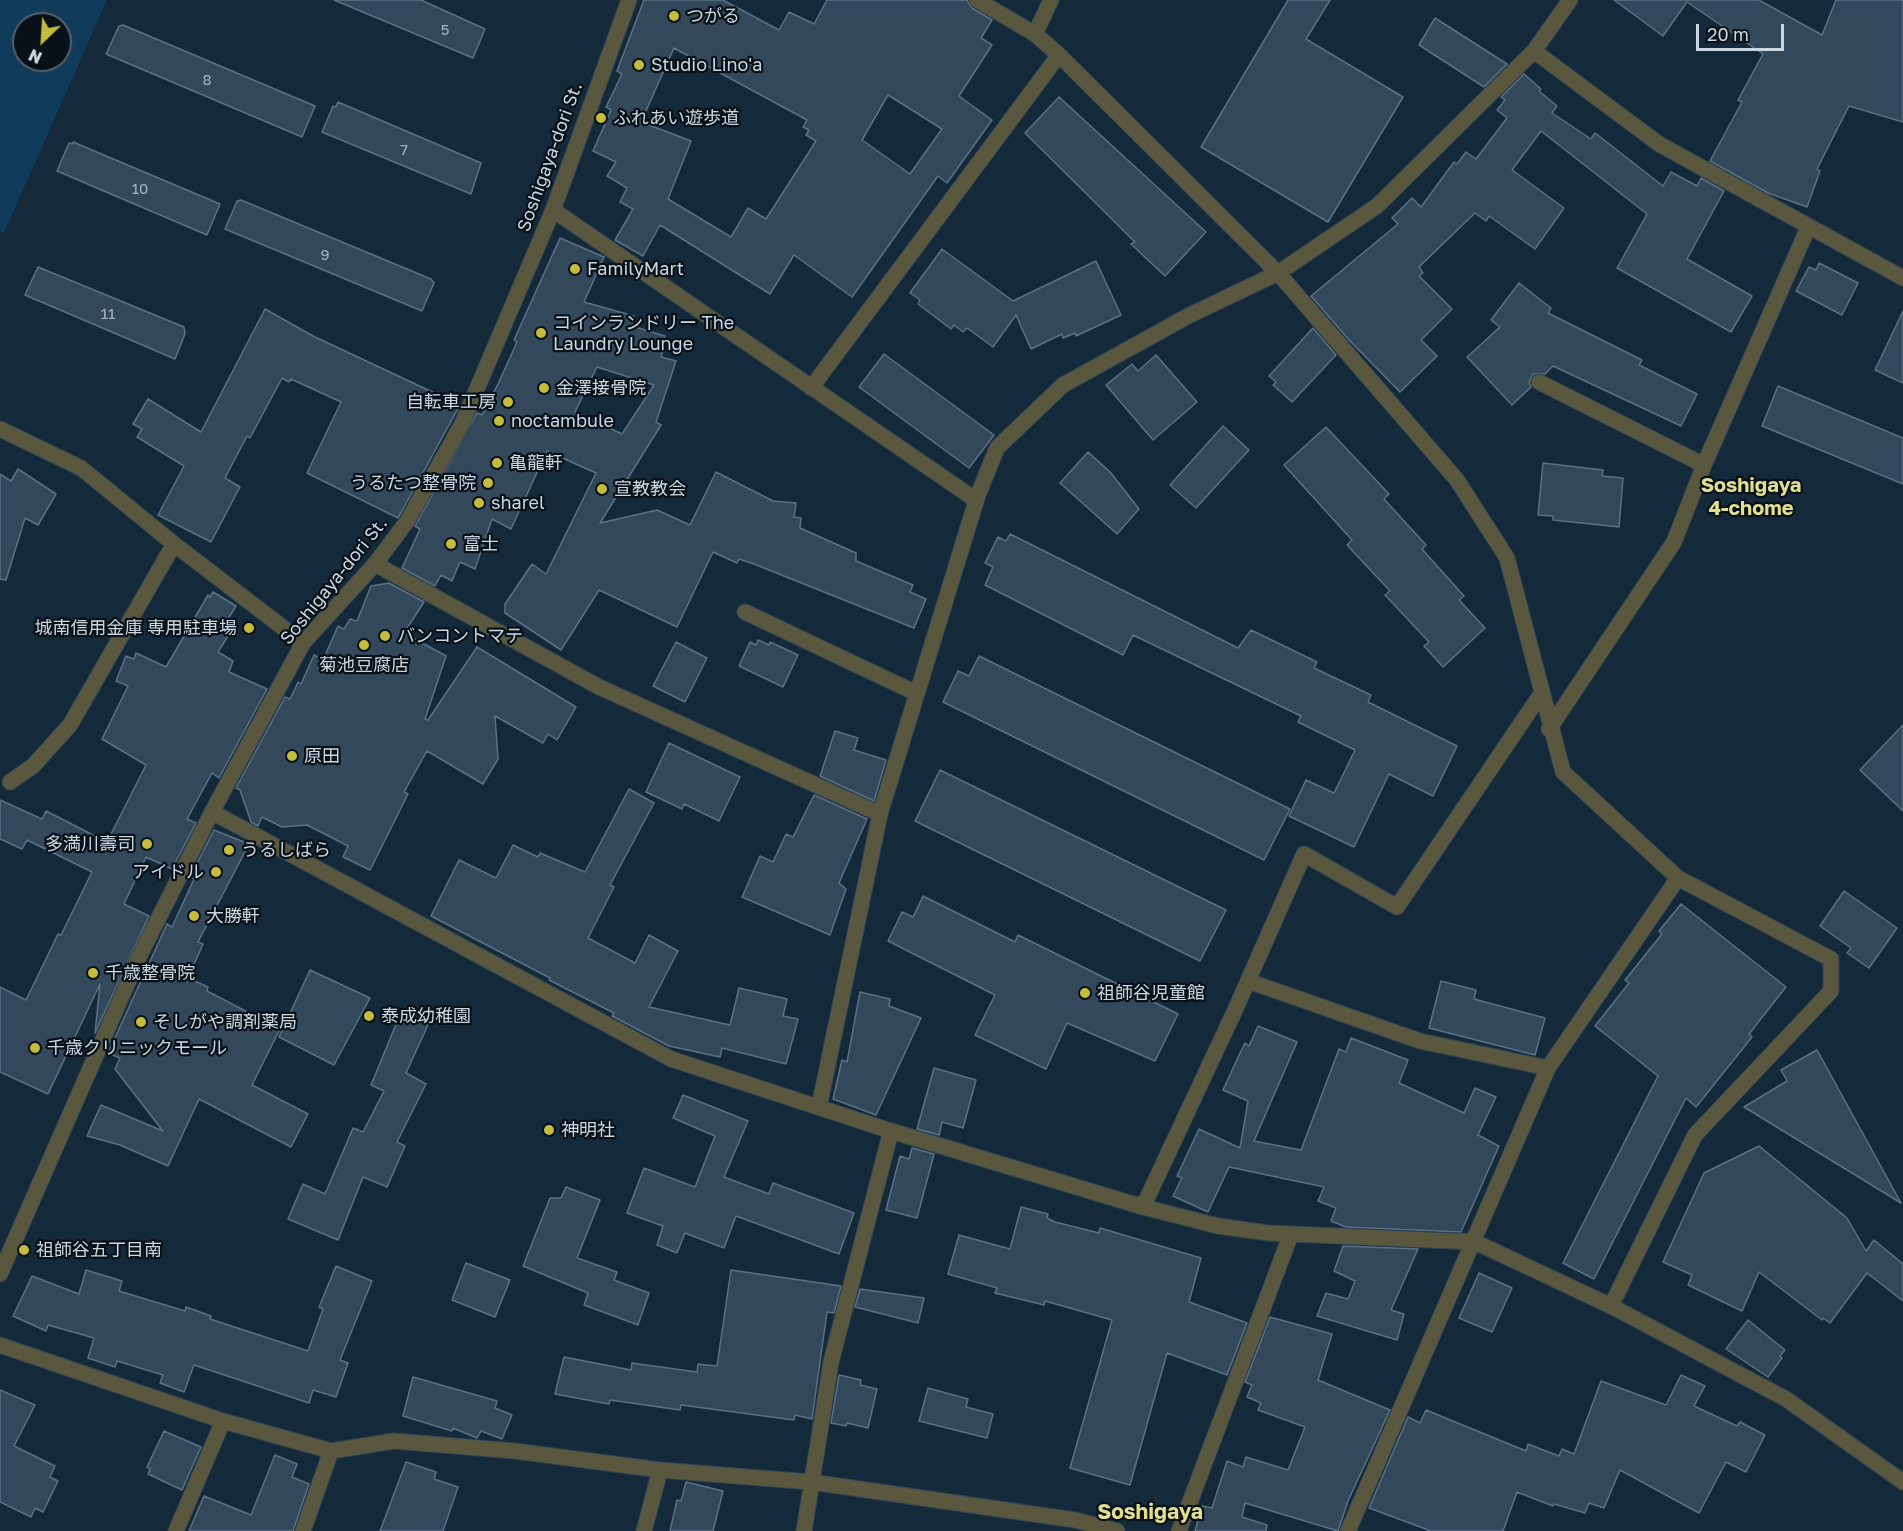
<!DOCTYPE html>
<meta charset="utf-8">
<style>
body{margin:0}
#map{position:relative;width:1903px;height:1531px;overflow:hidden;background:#14293a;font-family:"Golos Text",sans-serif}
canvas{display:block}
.north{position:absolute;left:12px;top:12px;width:60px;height:60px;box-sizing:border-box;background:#081118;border:2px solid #566069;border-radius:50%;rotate:205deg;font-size:16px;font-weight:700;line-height:24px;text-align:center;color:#cad7e2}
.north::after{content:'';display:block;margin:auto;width:21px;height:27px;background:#c5bc3d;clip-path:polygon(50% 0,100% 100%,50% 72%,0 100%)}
.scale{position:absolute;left:1696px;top:24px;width:88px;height:27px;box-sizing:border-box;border:3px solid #cad7e2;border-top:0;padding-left:8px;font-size:18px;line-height:21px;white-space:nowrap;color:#cad7e2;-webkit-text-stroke:4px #081118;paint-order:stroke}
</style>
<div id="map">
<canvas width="1903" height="1531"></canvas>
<div class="north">N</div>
<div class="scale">20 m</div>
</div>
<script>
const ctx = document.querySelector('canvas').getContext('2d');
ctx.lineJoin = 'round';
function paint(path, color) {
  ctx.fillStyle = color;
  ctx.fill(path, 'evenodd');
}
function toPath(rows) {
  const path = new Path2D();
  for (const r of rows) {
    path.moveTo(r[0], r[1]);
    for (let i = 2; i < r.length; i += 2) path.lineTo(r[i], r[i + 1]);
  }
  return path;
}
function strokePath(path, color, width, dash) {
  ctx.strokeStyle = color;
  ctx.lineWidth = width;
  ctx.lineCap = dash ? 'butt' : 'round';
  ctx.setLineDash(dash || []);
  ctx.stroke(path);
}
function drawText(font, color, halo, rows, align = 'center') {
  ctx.font = font + ' "Golos Text","Noto Sans JP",sans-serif';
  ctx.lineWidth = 4.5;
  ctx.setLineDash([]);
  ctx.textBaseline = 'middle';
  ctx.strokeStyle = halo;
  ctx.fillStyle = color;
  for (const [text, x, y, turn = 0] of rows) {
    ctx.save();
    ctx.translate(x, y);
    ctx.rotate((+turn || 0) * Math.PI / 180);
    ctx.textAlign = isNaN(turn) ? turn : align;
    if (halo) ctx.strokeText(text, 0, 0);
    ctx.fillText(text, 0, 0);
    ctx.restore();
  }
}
const green = toPath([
 [0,0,107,0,4,233,0,231],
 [24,24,60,24,60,60,24,60]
]);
const building = toPath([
 [334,0,421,0,485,29,473,58,334,0],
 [644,0,723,0,779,30,789,12,814,24,827,0,967,0,972,8,992,20,981,38,992,45,959,96,992,120,947,183,938,176,852,297,794,255,770,294,660,225,643,256,615,240,633,209,620,202,627,188,607,176,616,162,593,151,611,110,606,107,622,74,617,71,644,0],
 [674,48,807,120,803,127,809,130,806,135,816,141,766,219,748,208,731,237,668,199,691,141,641,122,674,48],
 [888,95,942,129,910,174,862,140,888,95],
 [1288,0,1330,0,1306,39,1403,97,1328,222,1201,147,1288,0],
 [1614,0,1759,0,1822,35,1836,0,1903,0,1903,122,1849,106,1817,169,1820,171,1807,207,1768,193,1710,161,1742,102,1738,100,1763,54,1687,2,1663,36,1614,0],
 [1435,18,1507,64,1484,87,1419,45,1435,18],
 [123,25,315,106,302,137,106,54,119,26,123,25],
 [1524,74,1541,89,1539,91,1557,106,1552,113,1591,139,1595,133,1663,186,1671,172,1697,186,1701,178,1724,191,1687,259,1752,296,1731,332,1617,268,1647,214,1541,131,1512,170,1564,208,1535,249,1489,216,1486,221,1475,213,1419,267,1423,273,1419,276,1452,309,1421,340,1437,356,1400,392,1349,340,1311,296,1398,224,1392,218,1412,198,1421,207,1454,162,1457,164,1466,152,1476,159,1507,118,1497,110,1505,100,1501,97,1524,74],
 [1059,97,1206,232,1165,276,1131,244,1135,242,1025,133,1059,97],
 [338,102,481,163,471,194,322,132,333,106,336,107,338,102],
 [73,142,220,204,207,235,57,171,69,143,72,144,73,142],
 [241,200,431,279,434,283,422,311,225,229,237,201,241,200],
 [560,238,604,257,584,302,634,316,632,326,665,336,663,340,666,340,661,357,676,361,656,422,661,425,600,523,657,510,690,525,716,472,773,501,796,503,794,517,801,518,800,528,856,553,856,561,913,585,910,592,926,599,914,628,754,564,739,559,737,563,713,552,677,627,599,590,561,650,505,613,505,604,532,564,546,574,596,473,547,451,511,529,492,519,475,569,460,562,452,581,441,575,435,586,402,568,420,529,415,526,477,413,482,415,498,384,517,342,514,340,560,238],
 [597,367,654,385,622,434,575,412,597,367],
 [942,249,1013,301,1096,261,1121,315,1076,336,1075,333,1063,338,1062,334,1031,349,1016,315,993,347,967,328,963,332,954,325,951,329,918,304,920,300,910,293,942,249],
 [1819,263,1858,283,1842,315,1796,291,1809,267,1816,270,1819,263],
 [38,267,184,327,185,334,175,359,25,295,38,267],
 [1519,283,1551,308,1548,313,1642,360,1639,365,1697,394,1681,426,1553,366,1545,374,1533,374,1529,382,1531,387,1512,405,1467,357,1500,327,1491,320,1519,283],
 [265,309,313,336,460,405,398,518,307,473,341,402,291,379,289,382,282,378,250,438,247,436,225,478,240,487,211,542,158,515,184,466,137,437,142,429,133,424,148,399,201,432,265,309],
 [1903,311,1903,383,1875,370,1903,311],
 [1313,328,1336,355,1292,402,1273,385,1276,382,1269,376,1313,328],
 [884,354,994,435,969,468,859,387,884,354],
 [1156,355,1197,402,1153,440,1106,385,1132,364,1138,371,1156,355],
 [1778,386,1903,438,1903,484,1762,426,1778,386],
 [1223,426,1249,450,1196,508,1170,485,1223,426],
 [1326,427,1389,494,1384,499,1426,545,1422,549,1464,596,1459,600,1485,628,1443,667,1424,646,1429,642,1385,595,1390,591,1347,545,1352,540,1284,465,1326,427],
 [1088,452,1110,472,1139,509,1117,534,1060,483,1088,452],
 [1543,463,1603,470,1602,476,1623,478,1619,527,1553,520,1553,516,1538,515,1543,463],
 [18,469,56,494,38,525,25,518,6,580,0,579,0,474,11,481,18,469],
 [1010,534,1238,648,1251,630,1317,662,1314,668,1371,695,1368,702,1457,746,1433,796,1389,774,1354,847,1289,816,1306,780,1334,793,1355,750,1298,722,1301,716,1133,635,1123,655,985,585,993,567,985,563,998,537,1006,541,1010,534],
 [389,583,424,602,404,633,446,656,425,719,428,720,477,647,576,707,557,740,548,734,543,743,495,716,498,759,483,784,427,751,404,792,408,794,370,870,343,857,348,846,307,825,282,827,262,817,258,826,251,822,240,790,236,788,285,697,290,699,298,682,301,684,314,655,323,660,338,626,344,629,350,619,357,621,371,586,389,583],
 [213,592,236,606,228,619,236,623,218,652,233,661,229,672,267,689,219,778,212,773,187,819,196,823,172,869,146,857,124,904,149,916,95,1033,100,984,48,1094,0,1072,0,987,26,1000,58,934,61,935,92,872,27,840,22,849,0,839,0,800,42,819,46,811,107,842,146,765,102,739,128,686,116,681,126,656,134,659,136,653,166,667,208,595,210,597,213,592],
 [758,640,769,645,770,642,798,655,783,687,739,666,750,642,756,645,758,640],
 [676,642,707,658,685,702,653,686,676,642],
 [979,656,1290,809,1264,860,943,702,958,671,969,676,979,656],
 [1903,725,1903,811,1860,770,1903,725],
 [835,731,858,738,854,750,886,760,874,801,820,776,835,731],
 [669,743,740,777,719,821,684,804,682,809,646,792,669,743],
 [940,770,1226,910,1200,961,915,821,940,770],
 [629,789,654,803,610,885,614,887,588,938,635,963,649,935,678,951,649,1007,730,1025,739,988,787,999,783,1016,798,1019,786,1064,722,1048,720,1057,669,1046,612,1016,614,1013,549,980,550,978,431,916,459,860,496,878,513,845,538,857,540,853,585,872,629,789],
 [814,795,867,819,839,883,846,889,830,935,742,897,760,856,773,862,786,834,793,837,814,795],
 [214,830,249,844,198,942,203,944,188,978,208,987,207,991,280,1029,252,1085,308,1114,291,1147,199,1099,168,1166,120,1145,87,1136,101,1105,163,1131,115,1069,120,1058,108,1053,167,924,172,927,194,879,190,877,214,830],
 [1844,891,1897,928,1869,968,1847,953,1851,948,1820,926,1844,891],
 [923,896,1015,942,1018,935,1178,1014,1155,1061,1067,1023,1046,1069,975,1035,995,995,888,941,902,912,913,917,923,896],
 [1681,904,1786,987,1749,1034,1752,1037,1696,1107,1686,1098,1594,1279,1563,1263,1658,1076,1595,1026,1629,983,1625,980,1662,934,1659,931,1681,904],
 [310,970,370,998,334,1065,279,1037,310,970],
 [1441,981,1476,990,1474,999,1545,1018,1535,1055,1429,1028,1441,981],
 [860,992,890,999,889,1006,921,1018,876,1115,833,1099,842,1060,847,1062,860,992],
 [401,1012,428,1025,406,1073,426,1084,397,1142,405,1146,387,1187,363,1177,338,1240,288,1219,303,1184,325,1194,353,1128,363,1132,384,1091,371,1085,401,1012],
 [1258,1026,1297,1042,1254,1141,1301,1150,1339,1049,1346,1052,1351,1038,1408,1060,1399,1083,1464,1113,1475,1088,1496,1097,1478,1135,1499,1146,1461,1232,1346,1227,1331,1221,1336,1208,1318,1201,1324,1187,1229,1167,1208,1212,1173,1196,1182,1178,1177,1176,1199,1129,1240,1148,1248,1101,1223,1090,1240,1053,1245,1043,1249,1046,1258,1026],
 [1817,1050,1901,1203,1744,1107,1787,1081,1781,1070,1817,1050],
 [934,1068,976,1080,963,1128,942,1122,939,1135,917,1129,934,1068],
 [683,1095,748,1121,724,1177,769,1194,773,1183,854,1213,839,1254,736,1216,724,1248,685,1233,677,1253,657,1245,663,1226,627,1213,644,1168,695,1187,715,1136,673,1118,683,1095],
 [1759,1146,1847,1218,1866,1251,1874,1240,1903,1264,1903,1301,1867,1273,1830,1323,1823,1318,1822,1320,1759,1272,1742,1311,1688,1285,1692,1275,1663,1262,1704,1173,1759,1146],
 [912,1148,934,1154,917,1218,886,1210,900,1156,909,1159,912,1148],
 [566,1187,600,1200,577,1258,617,1272,614,1280,649,1293,638,1325,584,1305,588,1293,523,1266,550,1198,561,1198,566,1187],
 [1021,1207,1048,1214,1047,1218,1055,1222,1099,1233,1100,1228,1201,1258,1189,1302,1247,1323,1227,1375,1167,1353,1130,1485,1070,1468,1112,1320,1045,1301,1044,1305,995,1293,997,1288,948,1274,959,1235,1010,1249,1021,1207],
 [1343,1246,1418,1249,1391,1310,1404,1314,1397,1340,1317,1316,1326,1293,1348,1299,1355,1281,1334,1271,1343,1246],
 [466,1263,510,1280,495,1317,452,1300,466,1263],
 [336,1266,372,1281,340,1360,348,1363,336,1397,313,1390,309,1403,194,1365,184,1392,160,1383,163,1375,117,1361,115,1367,88,1358,94,1338,48,1325,46,1331,13,1316,32,1276,79,1294,86,1270,122,1281,119,1291,185,1311,186,1307,211,1316,210,1319,308,1351,323,1309,319,1307,336,1266],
 [731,1270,841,1286,834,1313,827,1312,812,1419,795,1415,794,1420,681,1405,680,1410,610,1400,609,1404,555,1394,564,1357,631,1370,632,1363,697,1372,698,1364,717,1366,731,1270],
 [1479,1273,1512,1288,1492,1332,1459,1318,1479,1273],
 [860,1289,924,1298,918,1323,855,1307,860,1289],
 [1270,1317,1332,1334,1318,1380,1390,1410,1348,1501,1338,1531,1245,1503,1242,1517,1267,1525,1266,1531,1195,1531,1202,1506,1212,1508,1227,1461,1243,1467,1246,1457,1288,1470,1305,1427,1258,1410,1261,1403,1247,1397,1252,1385,1245,1382,1270,1317],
 [1748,1320,1785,1350,1780,1356,1782,1358,1768,1377,1726,1349,1748,1320],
 [839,1375,861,1380,860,1385,877,1389,868,1428,847,1423,846,1426,831,1423,839,1375],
 [1681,1375,1705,1386,1694,1406,1737,1426,1740,1422,1765,1435,1746,1472,1726,1462,1699,1513,1620,1470,1604,1508,1589,1503,1585,1513,1554,1504,1553,1506,1517,1492,1503,1531,1431,1531,1369,1508,1408,1417,1420,1423,1426,1410,1526,1451,1528,1444,1559,1456,1562,1449,1574,1454,1601,1381,1666,1405,1681,1375],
 [413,1377,497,1401,495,1408,512,1415,502,1439,481,1431,477,1438,453,1428,452,1431,403,1416,413,1377],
 [928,1388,968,1399,966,1407,993,1414,987,1438,919,1421,928,1388],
 [0,1390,35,1405,14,1446,55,1466,50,1477,58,1481,43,1512,35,1508,31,1517,0,1502,0,1390],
 [164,1431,201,1447,182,1490,148,1474,150,1469,147,1467,164,1431],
 [275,1455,297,1464,292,1477,309,1484,293,1531,189,1531,204,1496,251,1515,275,1455],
 [406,1462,436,1472,434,1479,458,1487,443,1531,380,1531,406,1462],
 [686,1482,723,1491,713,1531,670,1531,677,1500,681,1501,686,1482]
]);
const minor = toPath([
 [977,0,1035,34,1059,55,1278,273,1457,480,1507,558,1563,772,1678,878,1831,959,1831,991,1695,1135,1611,1306],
 [1035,34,1051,0],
 [1534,51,1659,144,1903,278],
 [553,210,976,500,997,448,1063,385,1188,316,1278,273,1377,206,1534,51,1570,0],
 [1539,382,1704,465],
 [811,388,1059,55],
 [0,429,81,468,174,544,303,643],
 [375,564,599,687,880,814],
 [745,612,916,693],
 [1549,729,1674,542,1704,465,1808,228],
 [10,782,33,766,70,725,174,544],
 [212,812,671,1059,891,1131,1143,1207,1218,1226,1268,1233,1475,1242,1611,1306,1786,1399,1903,1482],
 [1248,981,1420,1041,1548,1068],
 [819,1107,880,814,977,498],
 [1143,1207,1236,1008,1304,854,1397,907,1541,694],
 [0,1274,139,957,212,812,303,643,375,564,408,520,462,424,553,210,629,0],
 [0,1345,223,1421,331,1451,394,1441,515,1451,660,1470,811,1482,1075,1520,1117,1531],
 [176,1531,223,1421],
 [303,1531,331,1451],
 [644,1531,660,1470],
 [804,1531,831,1362,891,1131],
 [1179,1531,1291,1234],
 [1348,1531,1548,1068,1678,878]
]);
const markers = [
 [674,16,6,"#c5bc3d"],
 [639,65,6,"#c5bc3d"],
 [601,118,6,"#c5bc3d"],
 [575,269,6,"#c5bc3d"],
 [541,333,6,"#c5bc3d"],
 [544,388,6,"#c5bc3d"],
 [508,402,6,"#c5bc3d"],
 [499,421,6,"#c5bc3d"],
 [497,463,6,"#c5bc3d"],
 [488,483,6,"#c5bc3d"],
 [602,489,6,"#c5bc3d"],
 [479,503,6,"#c5bc3d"],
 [451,544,6,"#c5bc3d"],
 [249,628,6,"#c5bc3d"],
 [385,636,6,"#c5bc3d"],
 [364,645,6,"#c5bc3d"],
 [292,756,6,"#c5bc3d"],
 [147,844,6,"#c5bc3d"],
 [229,850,6,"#c5bc3d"],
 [216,872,6,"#c5bc3d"],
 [194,916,6,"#c5bc3d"],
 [93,973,6,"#c5bc3d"],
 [1085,993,6,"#c5bc3d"],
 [369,1016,6,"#c5bc3d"],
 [141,1022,6,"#c5bc3d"],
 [35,1048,6,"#c5bc3d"],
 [549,1130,6,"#c5bc3d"],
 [24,1250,6,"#c5bc3d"]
];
const numberNames = [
 ["5",445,30],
 ["8",207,80],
 ["7",404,150],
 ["10",140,189],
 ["9",325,255],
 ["11",108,314]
];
const poiNames = [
 ["つがる",686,16],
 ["Studio Lino'a",651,65],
 ["ふれあい遊歩道",613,118],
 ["FamilyMart",587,269],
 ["コインランドリー The",553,323],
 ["Laundry Lounge",553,344],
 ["金澤接骨院",556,388],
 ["自転車工房",496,402,"right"],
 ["noctambule",511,421],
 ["亀龍軒",509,463],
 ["うるたつ整骨院",476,483,"right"],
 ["宣教教会",614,489],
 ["sharel",491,503],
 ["富士",463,544],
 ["城南信用金庫 専用駐車場",237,628,"right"],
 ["バンコントマテ",397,636],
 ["菊池豆腐店",364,665,"center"],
 ["原田",304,756],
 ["多満川壽司",135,844,"right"],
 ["うるしばら",241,850],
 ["アイドル",204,872,"right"],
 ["大勝軒",206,916],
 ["千歳整骨院",105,973],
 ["祖師谷児童館",1097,993],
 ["泰成幼稚園",381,1016],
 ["そしがや調剤薬局",153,1022],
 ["千歳クリニックモール",47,1048],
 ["神明社",561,1130],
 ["祖師谷五丁目南",36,1250]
];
const streetNames = [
 ["Soshigaya-dori St.",550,157,-70],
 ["Soshigaya-dori St.",334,581,-51]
];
const neighbourhoodNames = [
 ["Soshigaya",1751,486],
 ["4-chome",1751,509]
];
const quarterNames = [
 ["Soshigaya",1150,1512]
];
paint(green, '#103b5a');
paint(building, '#33495b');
strokePath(building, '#5b7286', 1.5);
strokePath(minor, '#314555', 17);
strokePath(minor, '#59583f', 15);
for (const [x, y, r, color] of markers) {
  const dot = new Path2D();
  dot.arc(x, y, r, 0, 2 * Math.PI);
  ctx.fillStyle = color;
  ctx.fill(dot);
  strokePath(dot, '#081118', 2);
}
drawText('15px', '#a4b4c0', null, numberNames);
drawText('18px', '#cad7e2', '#081118', poiNames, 'left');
drawText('18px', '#cad7e2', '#081118', streetNames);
drawText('bold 20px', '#e2de8f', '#081118', neighbourhoodNames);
drawText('bold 21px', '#e2de8f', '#081118', quarterNames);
</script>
